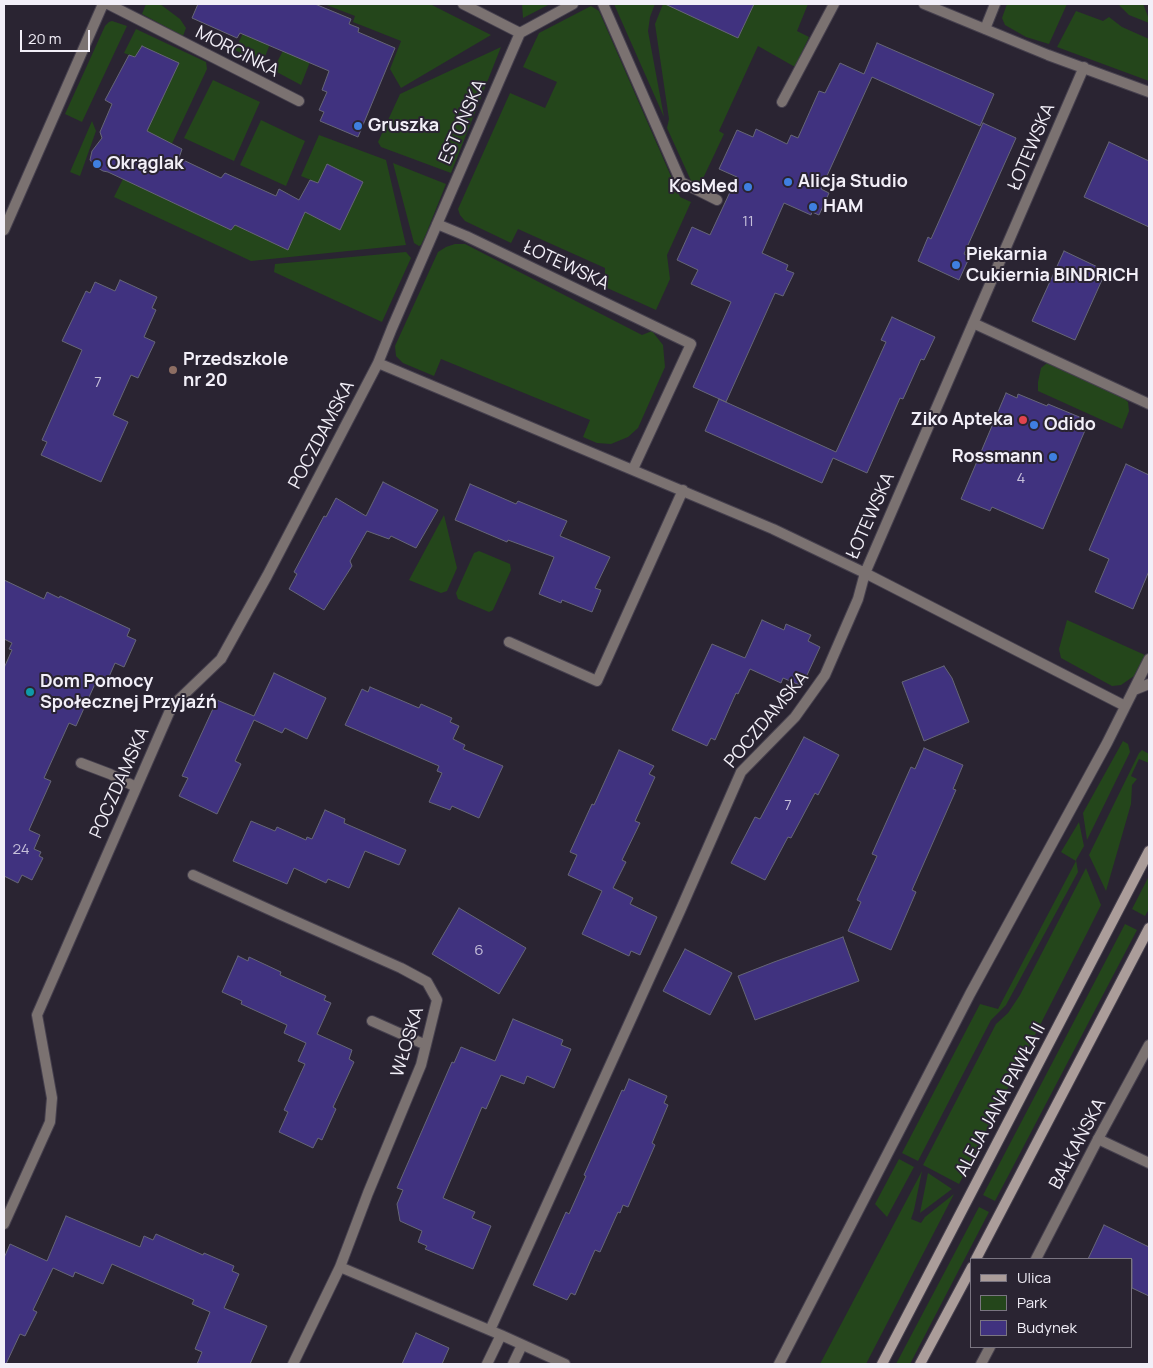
<!DOCTYPE html>
<meta charset="utf-8">
<style>
body{margin:0}
#map{position:relative;width:1153px;height:1368px;overflow:hidden;background:#2a2432;font-family:Manrope,sans-serif}
canvas{display:block}
.frame{position:absolute;inset:0;border:5px solid #f2eff8;pointer-events:none}
.legend{position:absolute;left:970px;top:1258px;width:162px;height:90px;box-sizing:border-box;background:#2a2432;border:1px solid #7a7581;margin:0;padding:6px 9px;list-style:none;font-size:15px;color:#f2eff8}
.legend li{display:flex;align-items:center;gap:10px;height:25px}
.legend b{width:25px;border:1px solid #7a7581}
.scale{position:absolute;left:20px;top:30px;width:70px;height:22px;box-sizing:border-box;border:2px solid #f2eff8;border-top:0;padding-left:6px;font-size:15px;line-height:18px;white-space:nowrap;color:#f2eff8;-webkit-text-stroke:4px #2a2432;paint-order:stroke}
</style>
<div id="map">
<canvas width="1153" height="1368"></canvas>
<div class="frame"></div>
<ul class="legend">
<li><b style="height:6px;background:#ab9d9a"></b>Ulica</li>
<li><b style="height:14px;background:#24461b"></b>Park</li>
<li><b style="height:14px;background:#40327f"></b>Budynek</li>
</ul>
<div class="scale">20 m</div>
</div>
<script>
const ctx = document.querySelector('canvas').getContext('2d');
ctx.lineJoin = 'round';
function paint(path, color) {
  ctx.fillStyle = color;
  ctx.fill(path, 'evenodd');
}
function toPath(rows) {
  const path = new Path2D();
  for (const r of rows) {
    path.moveTo(r[0], r[1]);
    for (let i = 2; i < r.length; i += 2) path.lineTo(r[i], r[i + 1]);
  }
  return path;
}
function strokePath(path, color, width, dash) {
  ctx.strokeStyle = color;
  ctx.lineWidth = width;
  ctx.lineCap = dash ? 'butt' : 'round';
  ctx.setLineDash(dash || []);
  ctx.stroke(path);
}
function drawText(font, color, halo, rows, align = 'center') {
  ctx.font = font + ' Manrope,sans-serif';
  ctx.lineWidth = 4;
  ctx.setLineDash([]);
  ctx.textBaseline = 'middle';
  ctx.strokeStyle = halo;
  ctx.fillStyle = color;
  for (const [text, x, y, turn = 0] of rows) {
    ctx.save();
    ctx.translate(x, y);
    ctx.rotate((+turn || 0) * Math.PI / 180);
    ctx.textAlign = isNaN(turn) ? turn : align;
    if (halo) ctx.strokeText(text, 0, 0);
    ctx.fillText(text, 0, 0);
    ctx.restore();
  }
}
const green = toPath([
 [146,4,160,4,180,19,186,28,183,36,142,14],
 [324,4,430,4,491,35,401,88,390,69,401,41,353,22,355,16],
 [522,4,550,4,523,18],
 [614,4,655,4,650,17,648,31,664,117],
 [663,4,693,4,688,14,738,38,754,4,808,4,797,31,809,37,795,67,758,46,719,131,724,134,698,189,693,185,667,128,669,119,655,24],
 [1007,4,1067,4,1049,44,1026,37,1005,25,1002,18],
 [1118,4,1143,4,1149,19,1149,23,1129,15],
 [591,6,599,11,680,197,691,202,667,255,670,279,656,310,605,287,605,268,518,229,511,243,465,221,460,215,458,209,510,93,545,108,557,82,523,67,539,33],
 [1076,11,1103,21,1109,17,1122,27,1149,39,1149,81,1057,47],
 [112,21,127,26,82,122,65,114,105,26,109,22],
 [136,29,206,62,207,69,168,152,142,140,179,63,142,46,135,57,124,53],
 [244,31,272,39,262,64,235,50],
 [287,43,313,54,301,85,273,70],
 [501,47,451,173,381,147,378,142,400,94],
 [213,80,260,102,234,161,184,138],
 [261,120,305,141,286,186,240,165],
 [92,121,96,131,80,176,70,172],
 [319,135,386,160,406,245,251,261,114,197,123,179,231,230,235,225,288,250,305,212,363,182,328,165,318,183,301,176],
 [393,163,446,184,426,234,421,245,419,246,414,243],
 [455,244,465,244,642,335,652,331,663,345,665,367,638,428,628,437,611,444,597,443,583,437,590,420,441,359,434,376,403,363,396,356,395,346,438,252,446,247],
 [406,252,411,258,382,322,274,272,275,264],
 [1047,363,1122,397,1128,402,1129,411,1122,429,1038,391,1038,382,1041,368],
 [444,515,457,568,447,591,441,593,409,580],
 [479,551,510,564,511,570,493,610,489,612,458,599,456,593,474,553],
 [1067,620,1145,655,1134,676,1121,685,1112,686,1061,658,1059,649],
 [1123,741,1128,744,1130,752,1087,840,1083,813],
 [1142,750,1149,754,1149,763,1139,759,1131,776,1137,779,1132,785,1131,804,1106,891,1089,855,1139,753],
 [1079,822,1084,846,1076,860,1078,872,1006,1005,991,1020,918,1161,902,1153,980,1004,998,1009,1076,861,1061,852],
 [1086,868,1101,905,1086,935,959,1184,923,1165,996,1024,1008,1013,1020,995],
 [1149,876,1149,909,1145,916,1132,909],
 [1125,924,1137,930,995,1201,983,1195],
 [899,1159,914,1167,887,1217,875,1204],
 [922,1171,914,1210,911,1219,921,1223,925,1217,954,1194,866,1364,820,1364],
 [928,1173,952,1189,920,1213],
 [979,1207,989,1212,910,1364,896,1364]
]);
const building = toPath([
 [198,4,315,4,351,19,349,24,359,28,358,32,395,48,358,137,320,121,324,112,319,110,327,92,322,90,329,71,240,33,237,38,192,18,198,4],
 [665,4,754,4,738,38,665,4],
 [877,43,994,94,980,126,872,77,821,189,829,193,819,215,812,212,811,215,784,203,762,253,788,265,786,270,794,273,783,296,775,293,726,402,693,387,731,302,691,284,698,270,677,260,692,227,710,235,737,177,719,169,737,130,753,137,756,129,787,144,791,135,798,138,819,91,825,93,840,63,864,74,877,43],
 [142,46,179,63,147,131,182,149,179,158,221,178,225,173,276,196,279,189,299,200,310,180,318,183,327,164,363,182,340,230,305,212,288,250,235,225,231,230,108,172,103,171,96,167,90,160,92,151,102,138,100,132,112,104,105,100,129,55,135,57,142,46],
 [983,123,1016,138,964,254,970,256,959,280,918,261,928,237,931,239,983,123],
 [1109,142,1149,161,1149,227,1084,197,1109,142],
 [1064,251,1106,271,1075,340,1032,321,1064,251],
 [120,280,157,297,152,308,156,310,144,337,155,342,138,378,131,375,113,415,128,422,101,482,41,455,47,442,42,440,82,350,62,341,86,291,90,293,95,282,115,291,120,280],
 [892,317,935,337,924,360,921,359,903,399,900,398,867,473,833,458,822,483,705,431,719,399,836,452,886,342,881,340,892,317],
 [1006,393,1017,398,1018,394,1047,406,1048,404,1089,421,1043,529,992,507,990,511,961,499,1006,393],
 [1126,464,1149,475,1149,571,1133,609,1095,592,1109,559,1089,550,1126,464],
 [383,482,438,510,416,548,391,536,389,539,367,531,350,561,352,566,324,610,289,589,297,574,294,572,324,516,326,517,336,498,366,516,383,482],
 [470,484,516,504,518,501,567,521,560,536,610,557,595,588,601,590,592,612,562,600,561,603,539,594,554,557,508,540,507,542,455,520,470,484],
 [4,580,44,599,47,592,59,598,60,596,130,629,127,636,136,640,124,667,115,663,108,679,99,675,76,726,69,723,44,778,51,781,29,830,40,835,34,849,41,852,39,856,43,858,32,880,22,875,18,883,4,876,4,668,12,650,9,649,12,643,4,639,4,580],
 [762,620,784,630,786,624,811,635,808,641,820,647,802,686,783,678,781,683,750,669,738,694,736,693,715,740,711,738,707,746,672,730,712,644,745,658,762,620],
 [944,666,952,678,969,722,924,741,902,682,944,666],
 [274,673,326,698,307,739,285,728,282,733,254,720,235,761,241,764,217,814,179,796,188,778,182,776,217,700,254,716,274,673],
 [370,687,419,708,421,704,452,718,450,722,459,726,453,739,465,745,463,749,503,766,479,818,452,806,450,810,429,802,442,773,437,771,439,766,345,725,362,689,368,692,370,687],
 [804,737,839,755,818,795,815,793,791,838,788,837,765,880,731,863,755,817,760,819,804,737],
 [924,748,963,765,953,789,956,790,912,890,916,892,891,950,848,931,861,902,857,900,877,856,872,854,911,767,915,769,924,748],
 [619,750,654,766,649,774,655,777,635,821,640,823,622,860,626,862,613,888,633,898,630,904,657,917,640,955,631,951,629,956,582,934,602,891,568,875,577,855,570,852,592,804,594,805,619,750],
 [325,810,345,819,344,823,406,850,399,865,365,851,349,888,328,879,326,883,294,868,287,884,233,861,251,821,275,831,277,827,306,840,307,837,312,839,325,810],
 [459,908,526,948,499,994,432,954,459,908],
 [843,937,859,981,755,1020,738,976,774,962,843,937],
 [685,949,732,973,710,1015,663,991,685,949],
 [238,956,248,961,249,957,281,972,280,975,326,996,324,1000,331,1003,317,1034,352,1050,349,1059,354,1062,333,1107,336,1109,322,1140,318,1138,313,1148,279,1132,288,1112,284,1110,305,1064,298,1061,306,1043,284,1033,287,1025,241,1004,242,1001,222,992,238,956],
 [513,1019,563,1040,561,1045,571,1049,554,1088,527,1076,524,1084,501,1075,486,1109,482,1107,443,1198,475,1212,472,1218,491,1226,473,1269,425,1249,427,1246,418,1242,422,1231,400,1221,397,1204,403,1190,397,1188,452,1062,454,1063,461,1047,495,1061,513,1019],
 [629,1079,667,1096,664,1103,668,1105,652,1143,655,1145,628,1207,623,1205,620,1213,618,1212,600,1252,595,1250,575,1295,571,1293,567,1300,533,1285,566,1212,569,1214,586,1176,584,1175,622,1090,624,1091,629,1079],
 [66,1216,140,1247,144,1236,153,1240,156,1234,203,1255,204,1253,234,1266,232,1271,239,1274,224,1308,267,1326,250,1364,197,1364,202,1352,195,1349,210,1312,192,1304,194,1300,112,1264,103,1284,75,1272,73,1277,53,1268,33,1310,37,1312,25,1336,20,1334,6,1364,4,1364,4,1258,10,1244,47,1261,66,1216],
 [1104,1225,1149,1247,1149,1296,1132,1288,1132,1259,1088,1259,1104,1225],
 [416,1333,449,1348,442,1364,402,1364,416,1333]
]);
const lane = toPath([
 [1098,1139,1149,1163]
]);
const street = toPath([
 [108,4,299,101],
 [603,4,681,182,717,200],
 [924,4,1048,55,1149,92],
 [985,29,995,4],
 [520,33,573,4],
 [782,102,834,4],
 [437,224,466,236,691,344,633,469],
 [4,230,103,4],
 [973,323,1149,404],
 [378,363,773,529,865,573,1125,706],
 [509,642,597,681,683,490],
 [1134,690,1149,684],
 [81,763,110,774,136,787],
 [193,875,279,914,401,968,427,982,437,1000,421,1065,368,1193,340,1267,293,1364],
 [372,1021,426,1045],
 [4,1224,50,1122,52,1098,37,1015,172,706,221,659,267,576,378,363,392,328,520,33,463,4],
 [1036,1259,1098,1139,1149,1045],
 [340,1267,501,1335,565,1364],
 [490,1330,680,911,741,772,795,717,825,675,858,599,865,573,1084,67],
 [487,1364,501,1335],
 [513,1364,522,1345],
 [779,1364,970,994,1107,743,1149,659],
 [981,1364,990,1347]
]);
const secondary = toPath([
 [976,1259,1149,928],
 [882,1364,1149,851],
 [920,1364,972,1267]
]);
const markers = [
 [358,126,5,"#3f7fe0"],
 [97,164,5,"#3f7fe0"],
 [788,182,5,"#3f7fe0"],
 [748,187,5,"#3f7fe0"],
 [813,207,5,"#3f7fe0"],
 [956,265,5,"#3f7fe0"],
 [173,370,5,"#8d6e63"],
 [1023,420,5,"#e0444e"],
 [1034,425,5,"#3f7fe0"],
 [1053,457,5,"#3f7fe0"],
 [30,692,5,"#0f9aa8"]
];
const numberNames = [
 ["11",748,222],
 ["7",98,383],
 ["4",1021,479],
 ["7",788,806],
 ["24",21,850],
 ["6",479,951]
];
const streetNames = [
 ["MORCINKA",237,52,27],
 ["ESTOŃSKA",463,122,-66],
 ["ŁOTEWSKA",1032,147,-67],
 ["ŁOTEWSKA",566,266,25],
 ["POCZDAMSKA",322,435,-62],
 ["ŁOTEWSKA",871,516,-66],
 ["POCZDAMSKA",767,720,-50],
 ["POCZDAMSKA",120,783,-66],
 ["WŁOSKA",408,1042,-73],
 ["ALEJA JANA PAWŁA II",1001,1100,-62],
 ["BAŁKAŃSKA",1078,1144,-62]
];
const poiNames = [
 ["Gruszka",368,126],
 ["Okrąglak",107,164],
 ["Alicja Studio",798,182],
 ["KosMed",738,187,"right"],
 ["HAM",823,207],
 ["Piekarnia",966,255],
 ["Cukiernia BINDRICH",966,276],
 ["Przedszkole",183,360],
 ["nr 20",183,381],
 ["Ziko Apteka",1013,420,"right"],
 ["Odido",1044,425],
 ["Rossmann",1043,457,"right"],
 ["Dom Pomocy",40,682],
 ["Społecznej Przyjaźń",40,703]
];
paint(green, '#24461b');
paint(building, '#40327f');
strokePath(building, '#667', 1);
strokePath(lane, '#46404e', 12);
strokePath(street, '#46404e', 12);
strokePath(secondary, '#46404e', 12);
strokePath(lane, '#7b7271', 10);
strokePath(street, '#7b7271', 10);
strokePath(secondary, '#ab9d9a', 10);
for (const [x, y, r, color] of markers) {
  const dot = new Path2D();
  dot.arc(x, y, r, 0, 2 * Math.PI);
  ctx.fillStyle = color;
  ctx.fill(dot);
  strokePath(dot, '#2a2432', 2);
}
drawText('15px', '#c6c0da', null, numberNames);
drawText('18px', '#f2eff8', '#2a2432', streetNames);
drawText('bold 18px', '#f2eff8', '#2a2432', poiNames, 'left');
</script>
